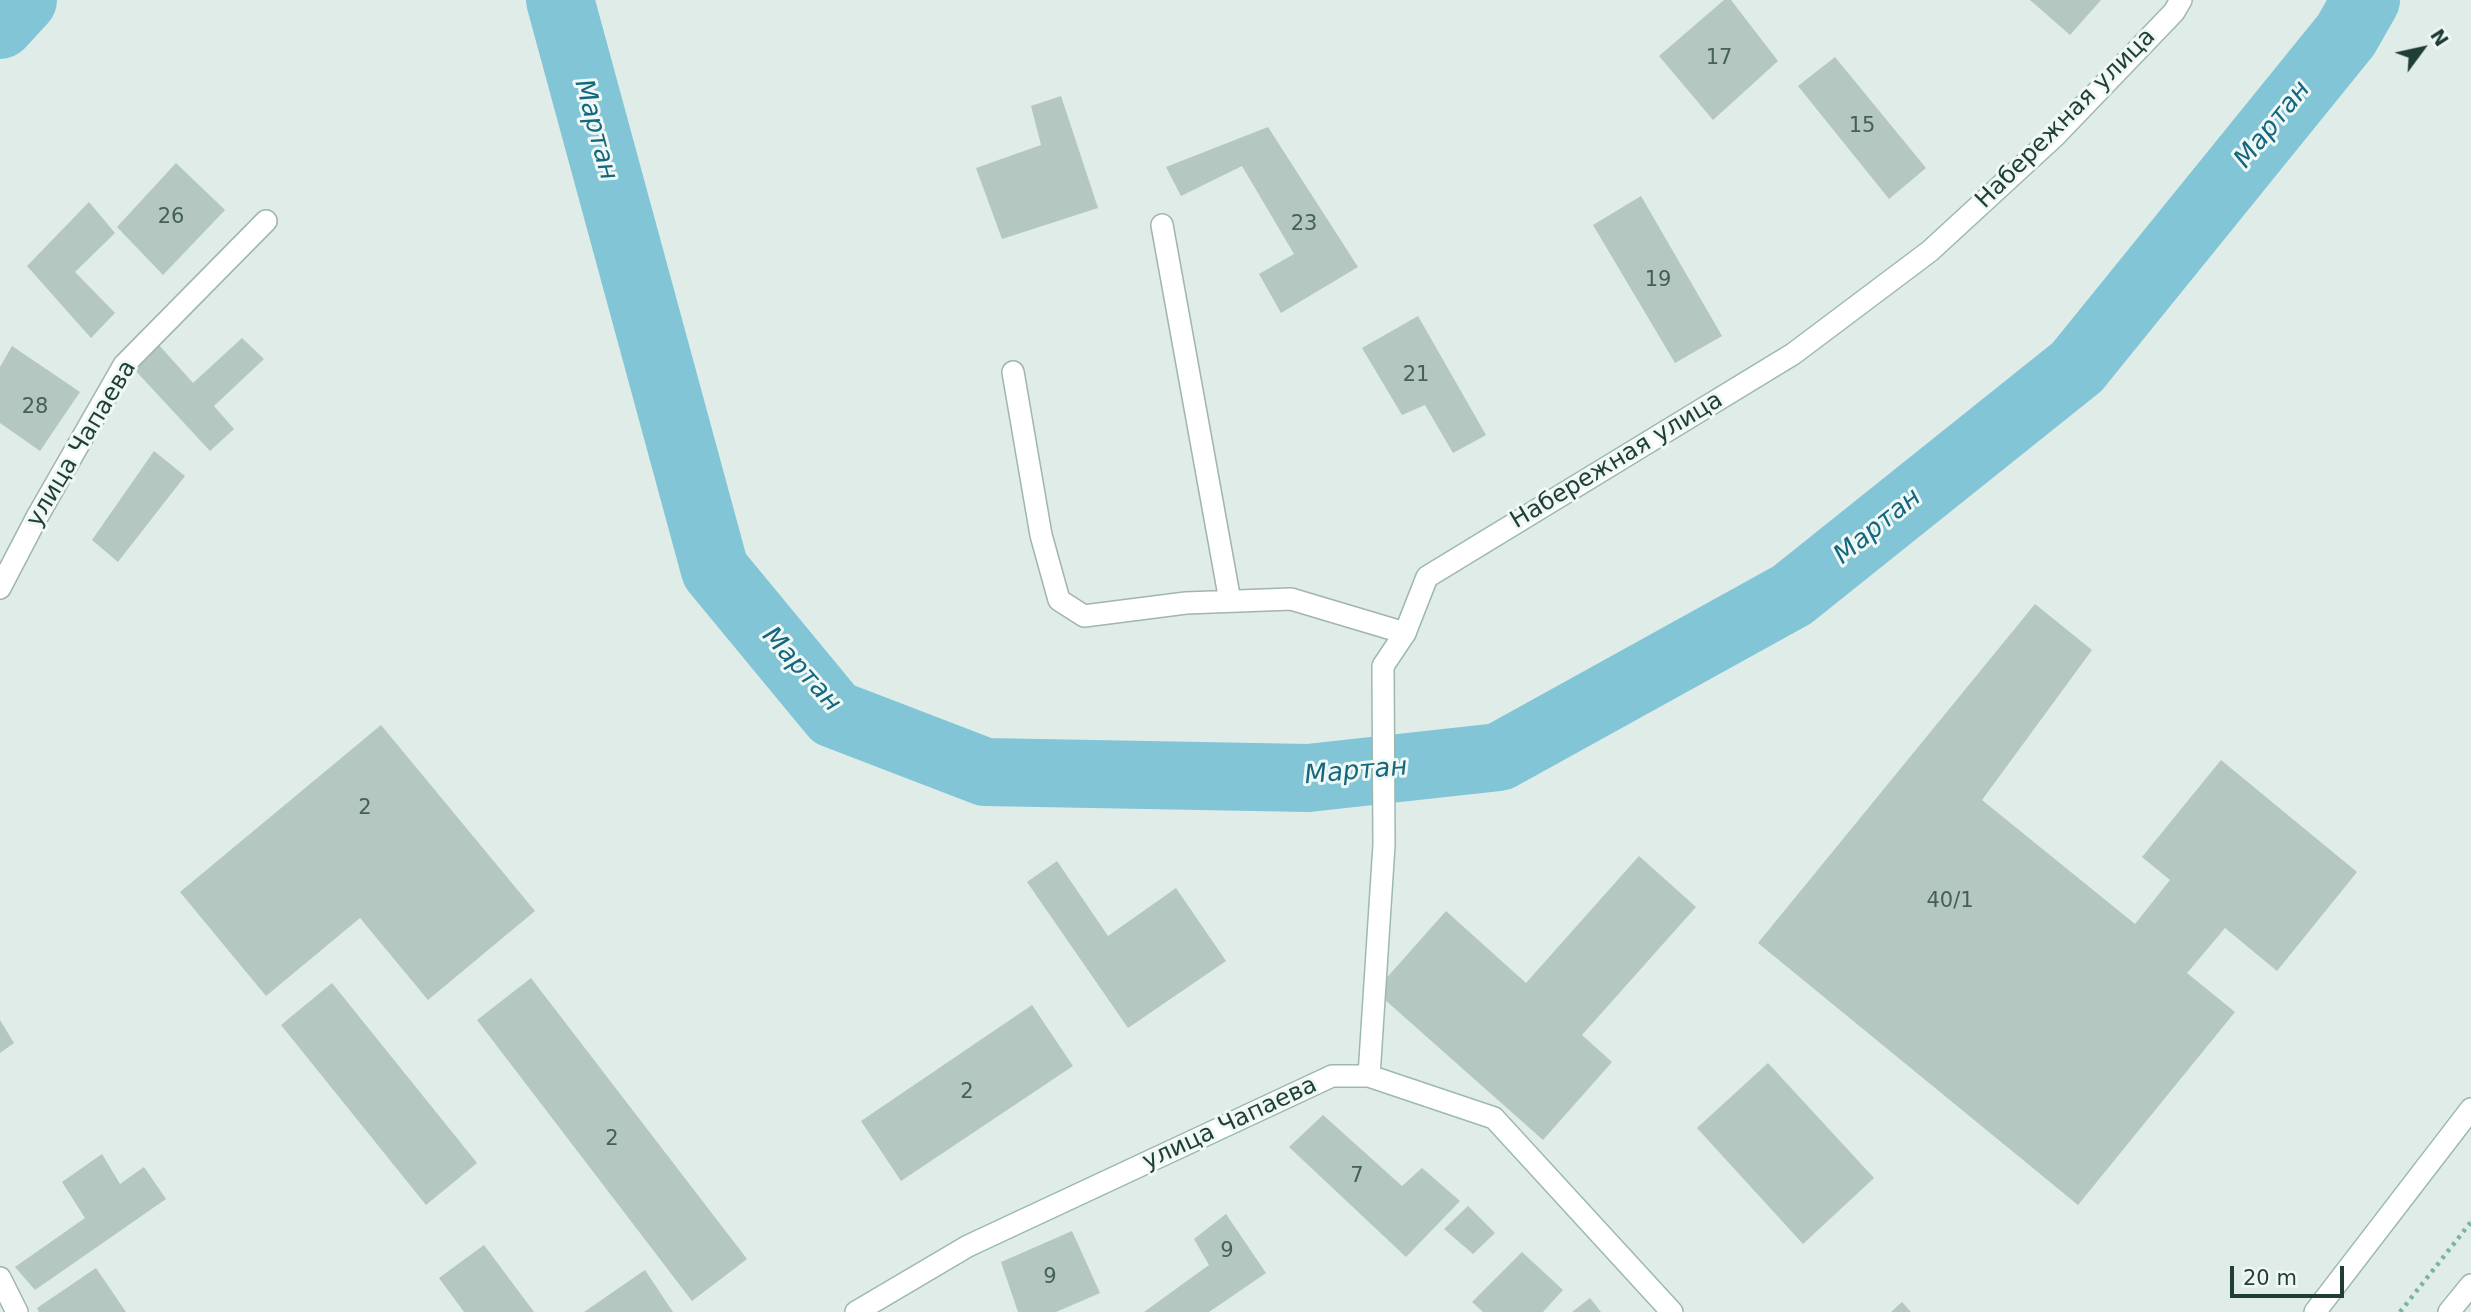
<!DOCTYPE html>
<meta charset="utf-8">
<style>
body{margin:0}
#map{position:relative;width:2471px;height:1312px;overflow:hidden;background:#dfece7;font-family:"DejaVu Sans",sans-serif}
canvas{display:block}
.north{position:absolute;left:2387px;top:14px;width:70px;height:70px;-webkit-text-stroke:5px #f0f8f5;paint-order:stroke;rotate:57deg;font-size:19px;font-weight:700;line-height:28px;text-align:center;color:#1e3e37}
.north::after{content:'';display:block;margin:auto;width:24px;height:32px;background:#1e3e37;clip-path:polygon(50% 0,100% 100%,50% 72%,0 100%)}
.scale{position:absolute;left:2230px;top:1266px;width:114px;height:32px;box-sizing:border-box;border:4px solid #1e3e37;border-top:0;padding-left:9px;font-size:21px;line-height:24px;white-space:nowrap;color:#1e3e37;-webkit-text-stroke:5px #f0f8f5;paint-order:stroke}
</style>
<div id="map">
<canvas width="2471" height="1312"></canvas>
<div class="north">N</div>
<div class="scale">20 m</div>
</div>
<script>
const ctx = document.querySelector('canvas').getContext('2d');
ctx.lineJoin = 'round';
function toPath(rows) {
  const path = new Path2D();
  for (const r of rows) {
    path.moveTo(r[0], r[1]);
    for (let i = 2; i < r.length; i += 2) path.lineTo(r[i], r[i + 1]);
  }
  return path;
}
function strokePath(path, color, width, dash) {
  ctx.strokeStyle = color;
  ctx.lineWidth = width;
  ctx.lineCap = dash ? 'butt' : 'round';
  ctx.setLineDash(dash || []);
  ctx.stroke(path);
}
function paint(path, color) {
  ctx.fillStyle = color;
  ctx.fill(path, 'evenodd');
}
function drawText(font, color, halo, rows, align = 'center') {
  ctx.font = font + ' "DejaVu Sans",sans-serif';
  ctx.lineWidth = 6;
  ctx.setLineDash([]);
  ctx.textBaseline = 'middle';
  ctx.strokeStyle = halo;
  ctx.fillStyle = color;
  for (const [text, x, y, turn = 0] of rows) {
    ctx.save();
    ctx.translate(x, y);
    ctx.rotate((+turn || 0) * Math.PI / 180);
    ctx.textAlign = isNaN(turn) ? turn : align;
    if (halo) ctx.strokeText(text, 0, 0);
    ctx.fillText(text, 0, 0);
    ctx.restore();
  }
}
const river = toPath([
 [560,0,715,570,834,714,985,772,1308,778,1499,757,1792,595,2077,367,2346,35,2366,0],
 [0,25,23,0]
]);
const building = toPath([
 [1724,0,1731,0,1778,61,1713,120,1659,56],
 [2030,0,2101,0,2070,35],
 [1835,57,1926,168,1889,199,1798,86],
 [1061,96,1098,208,1002,239,976,168,1041,145,1031,106],
 [1268,127,1358,267,1281,313,1259,274,1294,254,1242,166,1181,196,1166,167],
 [176,163,225,210,163,275,117,227],
 [1641,196,1722,336,1675,363,1593,225],
 [89,202,115,233,75,272,115,313,91,338,27,266],
 [1418,316,1486,435,1453,453,1425,405,1402,415,1362,348],
 [242,338,264,359,214,406,234,429,210,451,133,368,159,345,193,383],
 [12,346,80,392,40,451,0,423,0,367],
 [154,451,185,476,118,562,92,540],
 [2035,604,2092,650,1982,800,2135,924,2170,880,2142,857,2221,760,2357,872,2277,971,2225,928,2187,973,2235,1012,2078,1205,1758,943],
 [381,725,535,911,428,1000,360,918,266,996,180,892],
 [1639,856,1696,907,1582,1035,1612,1062,1543,1140,1375,991,1446,911,1526,983],
 [1057,861,1108,936,1176,888,1226,961,1128,1028,1027,882],
 [531,978,747,1259,692,1301,477,1020],
 [332,983,477,1163,426,1205,281,1025],
 [1032,1005,1073,1066,901,1181,861,1121],
 [0,1020,14,1043,0,1053],
 [1768,1063,1874,1178,1803,1244,1697,1128],
 [1323,1115,1402,1186,1422,1168,1460,1201,1406,1257,1289,1147],
 [102,1154,120,1184,144,1167,166,1199,35,1290,15,1267,85,1218,62,1182],
 [1468,1206,1495,1233,1473,1254,1444,1229],
 [1226,1214,1266,1273,1209,1312,1144,1312,1209,1265,1194,1239],
 [1072,1231,1100,1293,1056,1312,1018,1312,1001,1262],
 [484,1245,534,1312,464,1312,439,1278],
 [1522,1252,1563,1290,1543,1312,1483,1312,1472,1302],
 [96,1268,126,1312,39,1312,37,1308],
 [645,1270,673,1312,584,1312],
 [1590,1298,1601,1312,1572,1312],
 [1902,1302,1911,1312,1891,1312]
]);
const path = toPath([
 [2400,1312,2471,1222]
]);
const lane = toPath([
 [1162,225,1230,601],
 [1013,372,1041,535,1059,600,1084,616,1186,603,1291,599,1405,633],
 [2449,1312,2471,1285]
]);
const street = toPath([
 [0,588,37,517,124,365,266,221],
 [0,1278,17,1312]
]);
const secondary = toPath([
 [1369,1076,1384,845,1383,666,1405,633,1427,577,1793,354,1930,251,2055,136,2174,12,2181,0],
 [856,1312,968,1246,1332,1076,1369,1076,1494,1118,1672,1312],
 [2315,1312,2471,1109]
]);
const numberNames = [
 ["17",1719,59],
 ["15",1862,127],
 ["26",171,218],
 ["23",1304,225],
 ["19",1658,281],
 ["21",1416,376],
 ["28",35,408],
 ["2",365,809],
 ["40/1",1950,902],
 ["2",967,1093],
 ["2",612,1140],
 ["7",1357,1177],
 ["9",1227,1252],
 ["9",1050,1278]
];
const streetNames = [
 ["Набережная улица",2066,119,-45],
 ["улица Чапаева",82,444,-59],
 ["Набережная улица",1617,461,-31],
 ["улица Чапаева",1230,1124,-25]
];
const waterNames = [
 ["Мартан",2273,125,-51],
 ["Мартан",595,130,75],
 ["Мартан",1878,527,-39],
 ["Мартан",801,670,48],
 ["Мартан",1356,772,-5]
];
strokePath(river, '#81c5d7', 68);
paint(building, '#b4c7c0');
strokePath(lane, '#a1b4af', 24);
strokePath(street, '#a1b4af', 24);
strokePath(secondary, '#9cb9b0', 24);
strokePath(path, '#7cb3a5', 4.5, [3.5, 5]);
strokePath(lane, '#fff', 21);
strokePath(street, '#fff', 21);
strokePath(secondary, '#fff', 21);
drawText('21px', '#446059', null, numberNames);
drawText('24px', '#1e3e37', '#f0f8f5', streetNames);
drawText('italic 26px', '#13677f', '#f0f8f5', waterNames);
</script>
